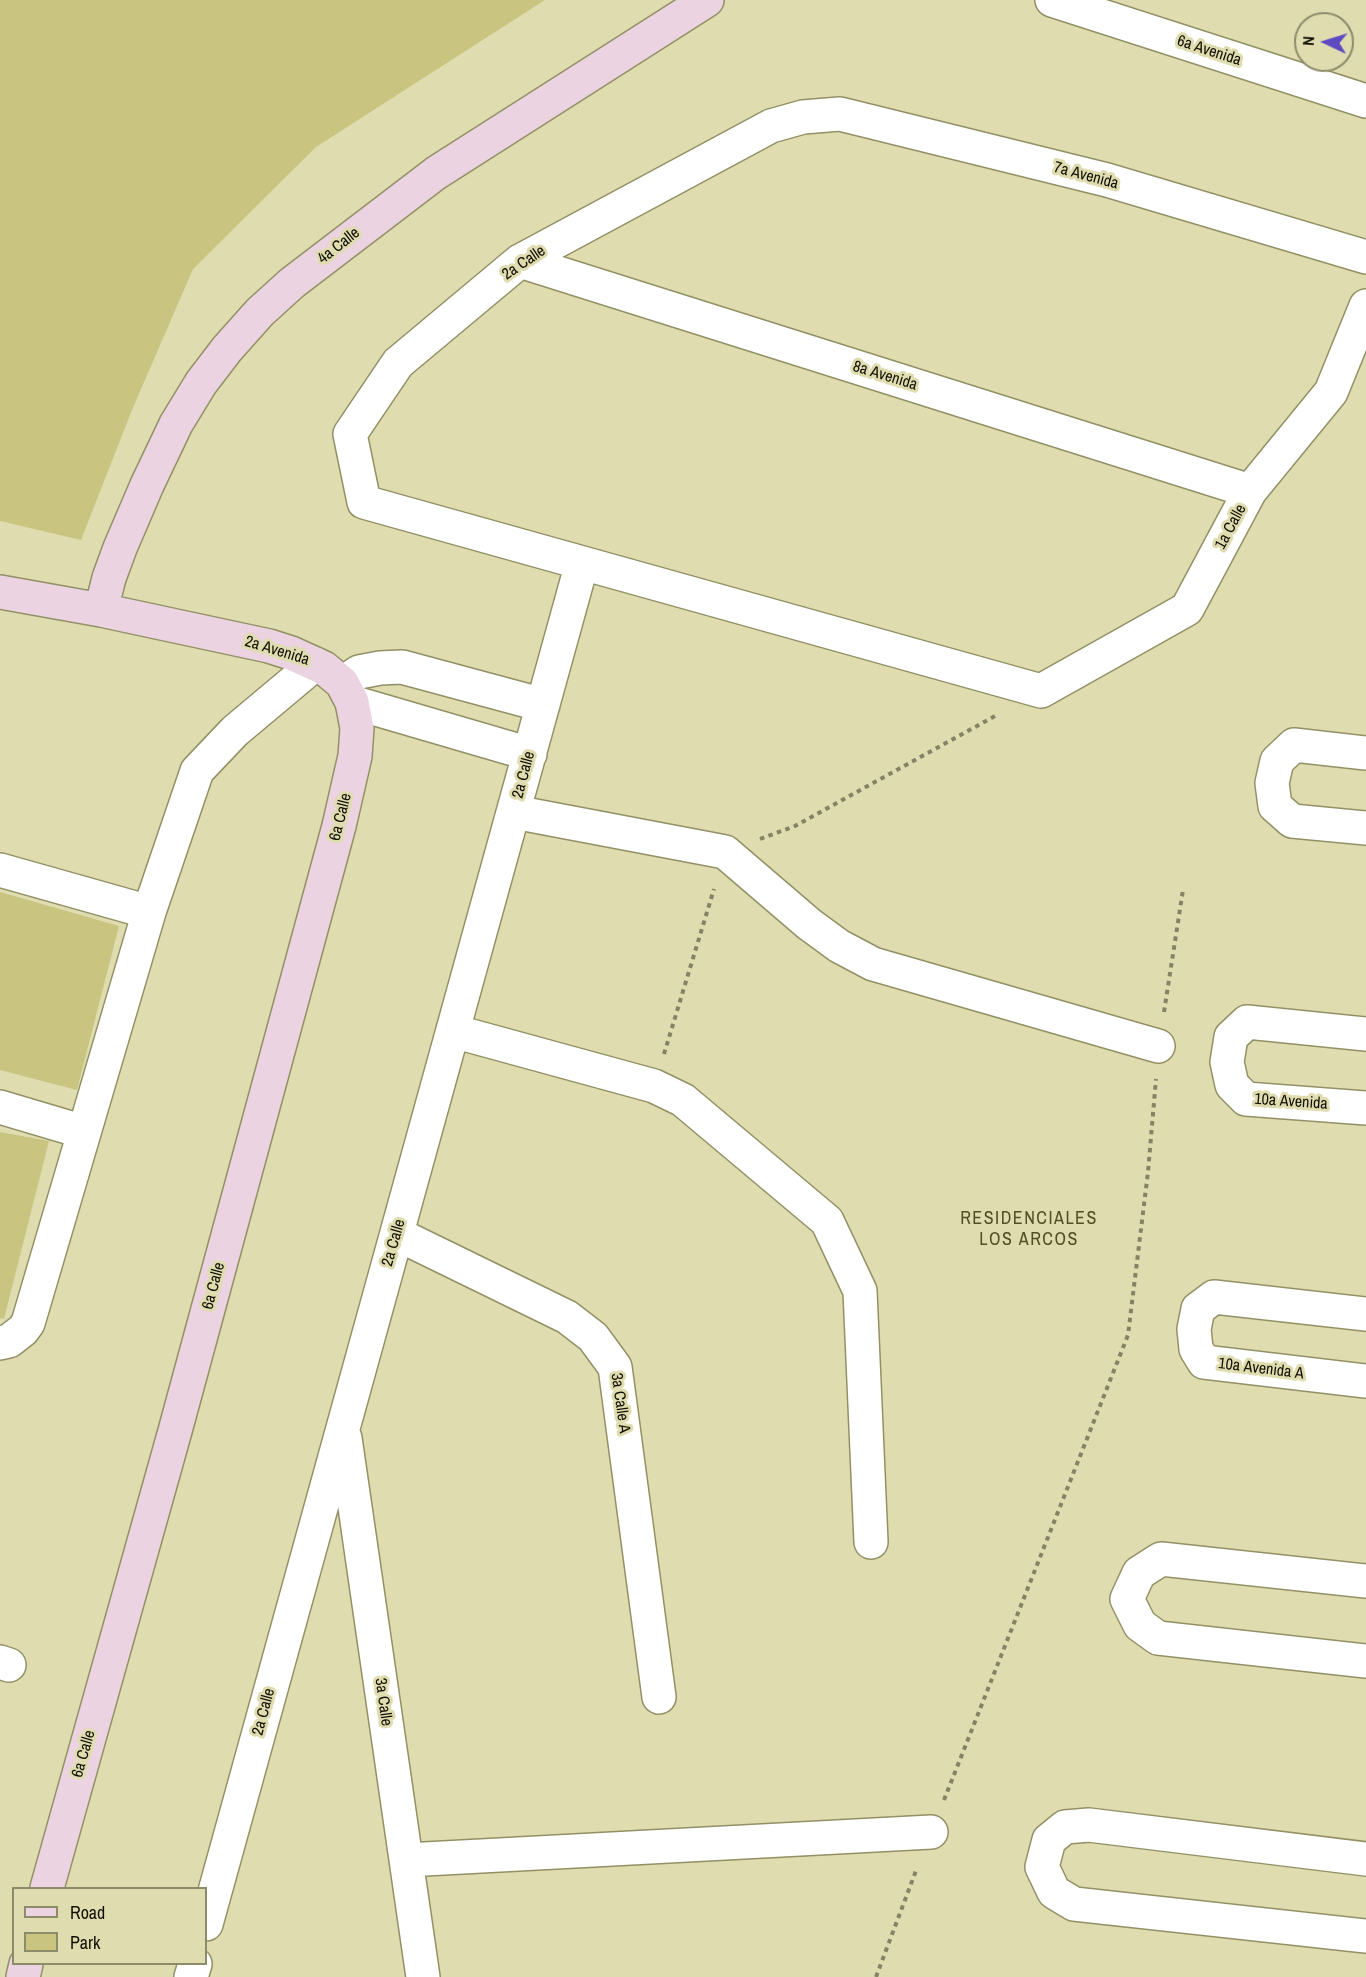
<!DOCTYPE html>
<style>
body{margin:0}
#map{position:relative;width:1366px;height:1977px;overflow:hidden;background:#dfddb0;font-family:"Archivo Narrow",sans-serif}
canvas{display:block}
.legend{position:absolute;left:12px;top:1887px;width:195px;height:78px;box-sizing:border-box;background:#dfddb0;border:2px solid #8c8b6a;margin:0;padding:8px 10px;list-style:none;font-size:18px;color:#100f02}
.legend li{display:flex;align-items:center;gap:12px;height:30px}
.legend b{width:30px;border:2px solid #8c8b6a}
.north{position:absolute;left:1294px;top:12px;width:60px;height:60px;box-sizing:border-box;background:#dfddb0;border:2px solid #8c8b6a;border-radius:50%;rotate:274deg;font-size:16px;font-weight:700;line-height:24px;text-align:center;color:#100f02}
.north::after{content:'';display:block;margin:auto;width:21px;height:27px;background:#5e4ac2;clip-path:polygon(50% 0,100% 100%,50% 72%,0 100%)}
</style>
<div id="map">
<canvas width="1366" height="1977"></canvas>
<ul class="legend">
<li><b style="height:8px;background:#ebd3e1"></b>Road</li>
<li><b style="height:16px;background:#c9c581"></b>Park</li>
</ul>
<div class="north">N</div>
</div>
<script>
const ctx = document.querySelector('canvas').getContext('2d');
ctx.lineJoin = 'round';
function paint(path, color) {
  ctx.fillStyle = color;
  ctx.fill(path, 'evenodd');
}
function toPath(rows) {
  const path = new Path2D();
  for (const r of rows) {
    path.moveTo(r[0], r[1]);
    for (let i = 2; i < r.length; i += 2) path.lineTo(r[i], r[i + 1]);
  }
  return path;
}
function strokePath(path, color, width, dash) {
  ctx.strokeStyle = color;
  ctx.lineWidth = width;
  ctx.lineCap = dash ? 'butt' : 'round';
  ctx.setLineDash(dash || []);
  ctx.stroke(path);
}
function drawText(font, color, halo, rows, align = 'center') {
  ctx.font = font + ' "Archivo Narrow",sans-serif';
  ctx.lineWidth = 6;
  ctx.setLineDash([]);
  ctx.textBaseline = 'middle';
  ctx.strokeStyle = halo;
  ctx.fillStyle = color;
  for (const [text, x, y, turn = 0] of rows) {
    ctx.save();
    ctx.translate(x, y);
    ctx.rotate((+turn || 0) * Math.PI / 180);
    ctx.textAlign = isNaN(turn) ? turn : align;
    if (halo) ctx.strokeText(text, 0, 0);
    ctx.fillText(text, 0, 0);
    ctx.restore();
  }
}
const green = toPath([
 [0,0,545,0,316,147,193,269,132,410,81,540,0,521],
 [0,892,119,926,77,1090,0,1070],
 [0,1132,49,1141,4,1319,0,1318]
]);
const path = toPath([
 [760,839,795,826,995,716],
 [1164,1012,1183,890],
 [664,1054,714,889],
 [944,1800,1128,1335,1148,1172,1156,1079],
 [876,1977,917,1868]
]);
const minor = toPath([
 [1052,0,1366,101],
 [1366,257,1107,180,840,114,803,117,771,126,520,261,398,363,350,434,364,502,1041,691,1187,609,1250,491,1331,392,1366,306],
 [520,261,1250,491],
 [342,683,359,672,380,668,402,667,543,705],
 [352,702,530,754],
 [1366,753,1294,745,1277,761,1272,783,1275,806,1292,821,1366,828],
 [514,812,725,852,809,924,839,946,873,964,1158,1046],
 [0,870,149,912],
 [453,1031,654,1086,683,1100,827,1221,860,1291,871,1542],
 [1366,1034,1247,1022,1231,1037,1227,1062,1232,1085,1246,1099,1366,1108],
 [0,1107,84,1132],
 [397,1234,567,1317,593,1337,615,1367,659,1697],
 [1366,1314,1214,1297,1198,1309,1194,1329,1196,1349,1204,1362,1366,1381],
 [0,1343,9,1341,23,1330,28,1323,149,912,197,771,235,731,315,664],
 [345,1438,423,1977],
 [1366,1581,1161,1559,1139,1573,1127,1599,1140,1625,1158,1638,1366,1661],
 [0,1662,9,1665],
 [1366,1859,1089,1825,1065,1827,1049,1840,1042,1867,1054,1892,1074,1904,1366,1936],
 [406,1860,931,1832],
 [206,1924,582,563],
 [191,1977,195,1964]
]);
const secondary = toPath([
 [0,592,101,610,269,646,291,653,324,668,342,683,352,702,357,728,355,756,339,826,175,1431,47,1888],
 [101,610,109,578,120,548,147,485,176,424,201,383,227,349,260,312,292,283,436,173,707,0],
 [23,1977,26,1964]
]);
const streetNames = [
 ["6a Avenida",1209,51,18],
 ["7a Avenida",1086,176,15],
 ["4a Calle",339,246,-38],
 ["2a Calle",524,263,-34],
 ["8a Avenida",885,376,17],
 ["1a Calle",1231,527,-62],
 ["2a Avenida",277,651,17],
 ["2a Calle",524,775,-75],
 ["6a Calle",341,817,-76],
 ["10a Avenida",1291,1102,4],
 ["2a Calle",394,1243,-74],
 ["6a Calle",214,1286,-75],
 ["10a Avenida A",1261,1369,7],
 ["3a Calle A",620,1403,82],
 ["3a Calle",383,1702,82],
 ["2a Calle",264,1712,-75],
 ["6a Calle",84,1754,-74]
];
const neighbourhoodNames = [
 ["RESIDENCIALES",1029,1219],
 ["LOS ARCOS",1029,1240]
];
paint(green, '#c9c581');
strokePath(minor, '#929065', 36);
strokePath(secondary, '#929065', 36);
strokePath(path, '#848364', 4, [4.5, 4.5]);
strokePath(minor, '#fff', 33);
strokePath(secondary, '#ebd3e1', 33);
drawText('16px', '#100f02', '#dfddb0', streetNames);
ctx.letterSpacing = '1.5px';
drawText('18px', '#524f27', '#dfddb0', neighbourhoodNames);
ctx.letterSpacing = '0px';
</script>
